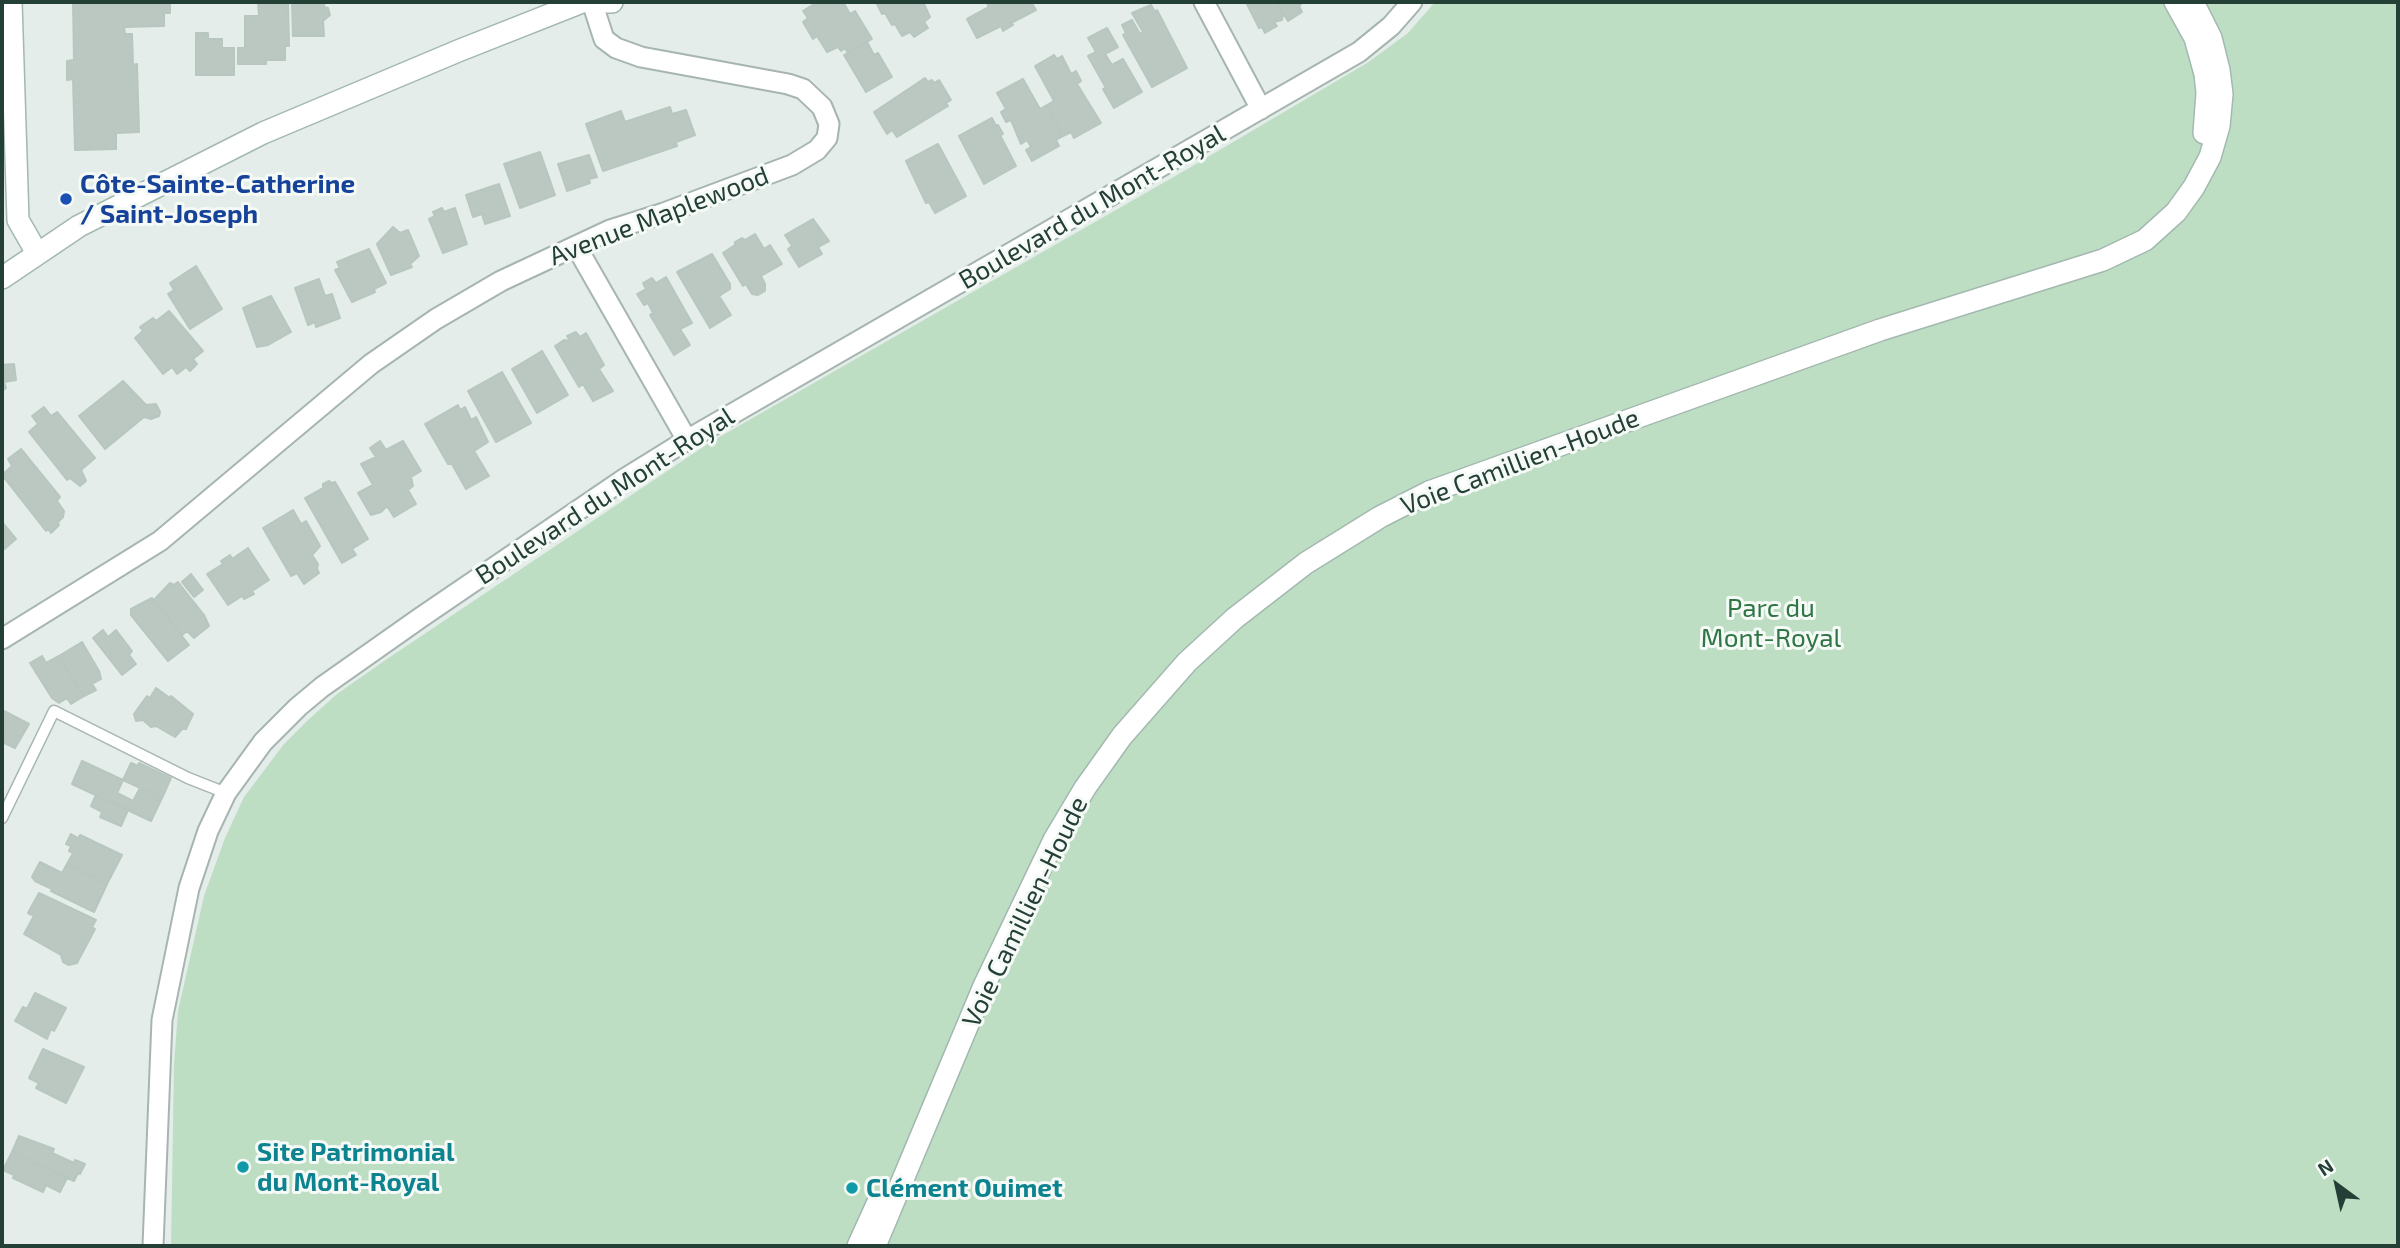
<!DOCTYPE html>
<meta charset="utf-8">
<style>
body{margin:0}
#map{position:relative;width:2400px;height:1248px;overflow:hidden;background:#e4ede9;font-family:"Exo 2",sans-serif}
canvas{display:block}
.frame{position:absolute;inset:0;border:4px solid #243f36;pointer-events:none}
.north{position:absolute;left:2302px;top:1150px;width:70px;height:70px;-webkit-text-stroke:5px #f5faf7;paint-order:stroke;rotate:327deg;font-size:19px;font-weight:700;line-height:28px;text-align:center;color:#243f36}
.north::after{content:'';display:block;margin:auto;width:24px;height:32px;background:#243f36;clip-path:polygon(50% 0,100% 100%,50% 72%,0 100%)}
</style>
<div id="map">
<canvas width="2400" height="1248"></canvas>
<div class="frame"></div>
<div class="north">N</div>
</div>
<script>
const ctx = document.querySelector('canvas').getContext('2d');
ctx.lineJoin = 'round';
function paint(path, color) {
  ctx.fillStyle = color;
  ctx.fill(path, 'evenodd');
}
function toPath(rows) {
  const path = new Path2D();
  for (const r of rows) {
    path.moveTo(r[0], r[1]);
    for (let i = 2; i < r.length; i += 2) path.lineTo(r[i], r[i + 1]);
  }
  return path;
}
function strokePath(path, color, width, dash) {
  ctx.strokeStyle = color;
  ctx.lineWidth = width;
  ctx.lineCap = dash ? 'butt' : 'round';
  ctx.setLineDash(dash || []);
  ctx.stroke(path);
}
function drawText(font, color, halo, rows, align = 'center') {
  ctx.font = font + ' "Exo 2",sans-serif';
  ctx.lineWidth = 6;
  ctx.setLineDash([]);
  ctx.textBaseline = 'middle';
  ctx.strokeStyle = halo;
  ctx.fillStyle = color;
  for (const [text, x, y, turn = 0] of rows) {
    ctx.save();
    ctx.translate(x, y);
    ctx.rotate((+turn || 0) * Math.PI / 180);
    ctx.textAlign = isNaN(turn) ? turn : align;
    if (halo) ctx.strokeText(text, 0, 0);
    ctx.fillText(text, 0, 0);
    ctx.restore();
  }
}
const green = toPath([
 [1435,2,2398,2,2398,1246,171,1246,174,1064,178,1011,204,896,225,838,244,797,284,744,307,721,337,694,384,661,709,443,1184,171,1367,63,1408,33]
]);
const building = toPath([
 [73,2,170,2,170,13,164,13,164,26,124,27,125,34,132,34,133,65,137,64,139,132,116,133,116,149,75,150,73,79,67,80,67,61,74,60,73,2],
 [258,2,288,2,289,46,285,46,285,60,266,60,266,64,238,64,238,48,245,48,245,16,259,16,258,2],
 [292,2,324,2,324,7,328,8,330,15,323,21,324,36,293,36,292,2],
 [813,2,843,2,850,14,855,11,872,39,848,53,845,48,841,51,838,47,827,52,817,36,813,39,803,22,808,18,803,11,814,4,813,2],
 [876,2,923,2,930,17,924,22,928,28,914,37,910,32,902,36,895,24,892,25,885,13,882,14,876,2],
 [989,2,1031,2,1036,10,1011,23,1013,25,1003,31,1001,26,977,38,967,19,989,7,987,3,989,2],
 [1246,2,1276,2,1283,14,1282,20,1274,22,1277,26,1265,33,1262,27,1259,28,1246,2],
 [1276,2,1300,2,1301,4,1299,6,1302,12,1288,21,1276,2],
 [1151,5,1155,12,1157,10,1187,68,1152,87,1123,35,1126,33,1122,25,1132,20,1140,34,1143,32,1132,13,1151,5],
 [1107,28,1118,47,1105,54,1112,65,1123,59,1142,92,1114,108,1103,89,1106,88,1088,56,1096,52,1088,38,1107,28],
 [196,33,208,33,208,39,222,39,222,48,234,48,234,75,196,75,196,33],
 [867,42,874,55,878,53,892,77,866,92,844,55,867,42],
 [1054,55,1057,59,1062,56,1071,74,1076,71,1081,81,1077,84,1101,123,1074,138,1071,132,1063,136,1047,105,1054,101,1035,66,1054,55],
 [925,78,928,82,932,80,934,83,939,80,951,100,946,103,948,106,897,137,892,130,887,134,874,112,925,78],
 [1023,79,1040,109,1047,105,1063,136,1056,140,1059,146,1032,161,1026,150,1031,147,1027,140,1021,144,1011,120,1006,122,1001,112,1006,109,997,93,1023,79],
 [670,107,672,114,686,110,695,135,676,142,677,146,603,171,586,124,621,111,625,122,670,107],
 [992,118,996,126,998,125,1003,134,1000,135,1016,166,984,184,959,136,992,118],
 [938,144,966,196,935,213,929,202,926,203,906,161,938,144],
 [540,152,555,195,520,208,504,164,540,152],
 [589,155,597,177,589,179,590,183,567,191,558,164,589,155],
 [499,184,510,216,485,224,482,214,473,217,466,195,499,184],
 [442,208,444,212,455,208,467,244,443,253,429,219,435,216,433,212,442,208],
 [813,219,829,241,818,247,822,254,799,267,788,249,792,246,785,235,813,219],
 [393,227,400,233,408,230,419,256,410,264,412,267,391,275,377,244,393,227],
 [755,234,764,249,770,245,782,264,761,276,765,284,765,291,758,295,752,294,746,284,743,286,723,253,735,245,735,242,742,238,745,240,755,234],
 [369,249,386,283,374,289,375,292,352,302,335,270,340,268,337,262,369,249],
 [712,254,730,284,730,289,719,296,731,315,710,328,677,272,712,254],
 [196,266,222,309,190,329,168,294,174,290,170,283,196,266],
 [666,277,692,323,680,329,690,345,674,355,650,315,653,313,648,303,644,305,637,294,646,289,643,283,652,278,656,283,666,277],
 [319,279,325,296,332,294,340,318,316,327,315,322,308,325,295,288,319,279],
 [271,296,291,332,268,345,257,347,243,308,271,296],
 [169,311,203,351,193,359,197,364,190,371,186,367,177,374,172,367,163,374,135,338,143,331,140,327,153,318,156,321,169,311],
 [576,332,580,337,586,333,604,365,599,369,613,391,593,401,583,384,579,387,555,346,564,340,570,341,567,336,576,332],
 [542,351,568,395,537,413,512,369,542,351],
 [14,364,16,380,4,382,6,388,2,391,2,365,14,364],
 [502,372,531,423,496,442,468,391,502,372],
 [123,381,146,405,156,404,160,412,159,416,151,419,144,417,105,449,79,416,123,381],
 [458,405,460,410,465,407,471,420,476,417,488,442,474,451,489,476,466,489,452,464,448,464,425,424,458,405],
 [44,407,51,416,57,412,95,458,81,470,86,481,80,486,70,478,67,480,29,432,38,424,32,416,44,407],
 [380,441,386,450,403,441,421,471,411,477,413,486,408,490,416,504,394,517,387,506,381,512,371,515,358,493,373,485,361,464,376,457,370,448,380,441],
 [21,449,60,497,57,501,64,511,63,517,58,522,59,525,51,533,48,529,46,531,2,475,12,466,8,459,21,449],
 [329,481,332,483,335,482,368,539,352,549,356,555,342,563,305,498,323,488,323,484,329,481],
 [293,510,301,524,306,521,320,546,312,555,318,564,317,569,319,573,304,584,297,573,291,576,263,528,293,510],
 [2,522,16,539,2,551,2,522],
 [248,548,269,580,252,591,254,594,244,599,242,596,228,605,207,574,223,564,221,561,230,555,232,559,248,548],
 [191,574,203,590,194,597,182,582,191,574],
 [178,582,204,615,209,626,194,638,187,631,182,635,154,600,170,583,174,585,178,582],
 [152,598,189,645,168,661,131,615,131,609,152,598],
 [103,630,108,637,116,630,132,651,129,655,136,664,122,675,93,638,103,630],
 [82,642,99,671,101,679,92,684,96,690,84,696,59,656,82,642],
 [42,656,46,663,59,656,84,696,71,704,67,698,59,703,52,698,30,663,42,656],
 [156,688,170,698,171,696,193,714,186,729,182,729,175,737,156,726,151,727,143,720,136,721,134,714,147,696,150,698,156,688],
 [2,710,29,724,15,748,2,742,2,710],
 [82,761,123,780,117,793,133,801,140,788,162,798,151,821,72,784,82,761],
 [131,763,138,766,139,763,171,778,162,798,123,780,131,763],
 [96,795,128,810,121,826,100,817,102,812,91,806,96,795],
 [71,834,78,838,80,835,122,855,107,884,67,864,73,853,69,851,71,846,66,844,71,834],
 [40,862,62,873,67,864,107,884,94,912,51,891,52,889,35,881,32,877,40,862],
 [39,893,96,920,92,927,95,929,77,963,69,965,63,962,61,955,24,934,34,916,28,913,39,893],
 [35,993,66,1008,54,1031,51,1029,47,1039,15,1021,23,1007,27,1009,35,993],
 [43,1049,84,1067,66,1103,36,1088,39,1083,29,1078,43,1049],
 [19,1136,54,1149,52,1153,74,1163,75,1160,85,1164,80,1174,78,1173,74,1181,12,1152,19,1136],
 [12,1152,67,1178,60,1192,46,1185,43,1192,13,1178,14,1175,3,1170,12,1152]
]);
const lane = toPath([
 [2,818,54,711,188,778,226,793]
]);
const street = toPath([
 [1204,2,1261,109],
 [576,246,687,440],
 [2,639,160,541,371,364,436,319,501,281,610,230,664,213,792,165,817,150,827,138,829,124,822,107,803,89,788,84,641,57,616,48,604,39,592,2],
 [153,1246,162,1020,189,888,208,831,226,793,263,742,298,707,322,687,420,618,624,479,687,440,1359,52,1391,26,1412,2]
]);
const secondary = toPath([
 [11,2,18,220,37,253],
 [605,2,612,2],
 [2175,2,2195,38,2205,74,2207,93,2204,133],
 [2,278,79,226,263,133,458,51,582,2],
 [858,1246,878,1202],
 [875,1246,984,986,1054,840,1085,788,1122,736,1187,662,1235,618,1306,563,1380,517,1429,492,1880,330,2103,260,2145,240,2176,212,2194,187,2210,157,2219,126,2222,94,2219,70,2211,38,2193,2]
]);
const markers = [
 [66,199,7,"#1a4fb4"],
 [243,1167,7,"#0f9aa8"],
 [852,1188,7,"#0f9aa8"]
];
const transitNames = [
 ["Côte-Sainte-Catherine",80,184],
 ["/ Saint-Joseph",80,214]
];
const streetNames = [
 ["Boulevard du Mont-Royal",1092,207,-30],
 ["Avenue Maplewood",659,216,-21],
 ["Voie Camillien-Houde",1520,462,-21],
 ["Boulevard du Mont-Royal",605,496,-33],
 ["Voie Camillien-Houde",1025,912,-64]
];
const parkNames = [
 ["Parc du",1771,608],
 ["Mont-Royal",1771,638]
];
const cultureNames = [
 ["Site Patrimonial",257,1152],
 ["du Mont-Royal",257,1182],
 ["Clément Ouimet",866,1188]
];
paint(green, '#bedec4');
paint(building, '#bac8c1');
strokePath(building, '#b7c7bf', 2);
strokePath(lane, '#a7b5b0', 13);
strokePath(street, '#a7b5b0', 23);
strokePath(secondary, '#a3b9b0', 24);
strokePath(lane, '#fff', 10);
strokePath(street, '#fff', 19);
strokePath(secondary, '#fff', 21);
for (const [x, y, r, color] of markers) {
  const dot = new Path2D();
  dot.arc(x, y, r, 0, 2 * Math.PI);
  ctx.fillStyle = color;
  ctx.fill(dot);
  strokePath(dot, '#f5faf7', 2.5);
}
drawText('bold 26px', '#164399', '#f5faf7', transitNames, 'left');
drawText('26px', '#243f36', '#f5faf7', streetNames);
drawText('26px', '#2e7644', '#f5faf7', parkNames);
drawText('bold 26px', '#0d838f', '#f5faf7', cultureNames, 'left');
</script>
